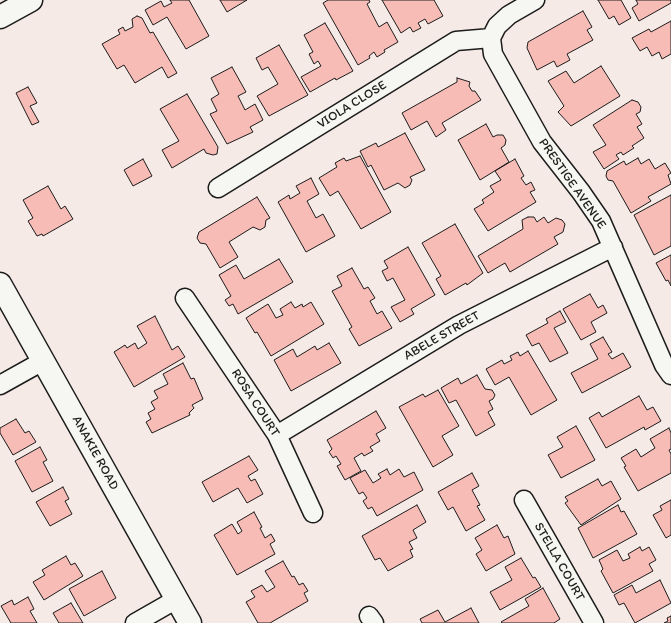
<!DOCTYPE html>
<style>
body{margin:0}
canvas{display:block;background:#f6eae6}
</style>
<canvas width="671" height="623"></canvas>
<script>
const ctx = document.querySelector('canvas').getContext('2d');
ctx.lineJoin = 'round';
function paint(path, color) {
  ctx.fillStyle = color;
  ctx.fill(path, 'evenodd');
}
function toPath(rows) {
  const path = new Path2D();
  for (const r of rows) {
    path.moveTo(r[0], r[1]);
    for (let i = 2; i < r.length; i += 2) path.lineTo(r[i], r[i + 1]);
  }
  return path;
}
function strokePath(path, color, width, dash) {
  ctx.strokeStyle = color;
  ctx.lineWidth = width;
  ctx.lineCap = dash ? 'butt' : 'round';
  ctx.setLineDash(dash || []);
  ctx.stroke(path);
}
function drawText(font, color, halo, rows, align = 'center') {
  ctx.font = font + ' Itim,sans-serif';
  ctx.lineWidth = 3;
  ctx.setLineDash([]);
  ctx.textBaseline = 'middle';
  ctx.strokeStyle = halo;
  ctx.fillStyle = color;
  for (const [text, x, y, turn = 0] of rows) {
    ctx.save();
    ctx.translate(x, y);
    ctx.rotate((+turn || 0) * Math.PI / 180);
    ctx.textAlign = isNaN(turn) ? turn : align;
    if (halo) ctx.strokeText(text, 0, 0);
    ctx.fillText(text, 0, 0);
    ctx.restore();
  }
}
const building = toPath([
 [170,0,189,0,209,36,186,49,167,17,153,25,145,10,161,1,164,7,172,3,170,0],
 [220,0,247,0,227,12,220,0],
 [328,0,369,0,370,2,367,4,379,27,387,22,398,42,384,50,385,52,377,57,374,52,369,56,370,58,358,65,323,3,328,0],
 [382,0,434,0,443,16,428,24,425,19,418,23,421,28,413,32,410,27,401,33,382,0],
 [598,0,621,0,631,18,619,25,614,16,609,19,598,0],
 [636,0,671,0,671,3,639,21,632,8,638,4,636,0],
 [583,11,592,27,587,30,593,40,567,54,570,60,557,67,554,61,537,70,527,48,528,42,583,11],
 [137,16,142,18,150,33,153,32,177,73,168,78,162,67,135,83,124,65,117,69,102,44,120,34,118,30,123,27,125,31,133,27,132,19,137,16],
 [671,21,671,54,662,59,659,52,652,56,647,47,640,51,632,38,649,29,651,32,671,21],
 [325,23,353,71,336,80,335,78,310,92,301,77,321,66,318,61,314,64,309,54,313,52,304,35,325,23],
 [279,45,308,95,269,116,257,96,278,84,268,67,262,70,256,58,279,45],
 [601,66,620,96,571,126,558,112,564,106,548,81,566,71,574,83,601,66],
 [232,67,246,92,238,96,245,110,255,104,263,120,250,127,253,132,227,144,210,114,217,111,211,99,219,94,211,78,232,67],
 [457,78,470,82,469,86,472,91,475,91,481,100,442,123,446,130,436,137,427,121,411,130,402,113,457,82,457,78],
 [28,87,37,103,30,106,39,122,32,125,16,93,28,87],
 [187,94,218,147,217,154,213,155,206,153,204,149,172,168,162,150,179,141,160,109,187,94],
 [632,100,638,102,641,107,640,112,636,114,642,124,637,127,644,138,632,146,634,148,623,155,621,152,616,155,619,159,604,169,593,152,606,145,593,125,632,100],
 [486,124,493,137,497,135,503,135,506,140,505,145,501,148,509,162,480,180,458,140,486,124],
 [405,133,425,170,410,177,412,180,410,185,405,188,398,183,384,190,371,165,368,167,360,151,376,143,378,147,405,133],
 [360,156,391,212,361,229,338,191,330,196,319,178,337,167,335,163,344,158,346,161,360,156],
 [638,158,641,164,649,159,655,169,665,163,671,173,668,175,671,184,648,197,651,201,631,213,613,181,608,180,606,176,607,171,624,161,626,165,638,158],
 [143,159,152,176,133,186,124,170,143,159],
 [515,159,524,176,521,178,526,185,531,182,535,190,530,192,536,202,488,231,474,209,484,203,482,200,494,192,490,186,501,180,495,171,515,159],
 [311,178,319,194,307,201,316,218,323,214,335,236,306,252,278,202,289,195,290,199,300,193,296,186,311,178],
 [48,186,61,209,65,206,73,219,43,236,42,234,37,236,28,221,33,218,23,200,48,186],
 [671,195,671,246,654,255,634,215,671,195],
 [257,197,270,218,266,220,265,227,260,230,253,227,229,242,238,257,220,268,206,244,200,243,197,238,199,232,257,197],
 [528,217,534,217,537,222,544,217,548,223,556,218,562,220,565,224,563,232,554,237,558,244,510,272,505,263,488,273,478,256,523,229,522,220,528,217],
 [455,224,483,273,467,285,466,283,445,295,436,279,441,276,422,243,455,224],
 [408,247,435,295,411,309,414,314,400,322,391,307,405,300,393,278,387,281,382,271,388,268,384,261,408,247],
 [671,255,671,286,668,280,666,281,656,263,671,255],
 [279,259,293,282,238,314,233,304,229,306,225,300,231,296,219,275,236,265,244,279,279,259],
 [352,268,364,289,368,287,375,298,370,301,377,314,382,311,392,328,359,346,349,329,352,327,332,291,342,286,337,276,352,268],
 [590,294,598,308,603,305,607,313,591,322,596,332,581,340,563,309,590,294],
 [291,302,295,308,302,304,303,307,311,302,324,324,271,356,257,332,255,333,246,318,268,304,276,318,283,315,280,309,291,302],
 [560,311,566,322,554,328,568,353,550,362,539,343,532,346,526,335,548,323,546,319,560,311],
 [155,316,172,350,178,346,185,357,134,387,114,352,125,345,127,348,135,343,138,349,147,343,137,326,155,316],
 [603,337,612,352,608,354,612,359,623,353,631,367,582,393,571,373,598,359,590,344,603,337],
 [329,343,341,363,291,391,274,360,293,349,297,357,315,346,317,350,329,343],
 [528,351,557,400,531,415,509,377,495,385,486,369,502,360,504,364,512,360,510,356,518,352,520,356,528,351],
 [183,363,191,379,194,378,203,399,192,405,194,408,189,413,190,415,152,433,146,422,151,419,148,413,155,409,151,402,158,398,154,391,168,384,163,374,183,363],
 [477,375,485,389,492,390,495,395,493,399,489,401,493,409,488,412,495,425,476,436,456,400,449,403,441,388,458,378,461,384,477,375],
 [438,390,459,426,442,436,453,455,433,467,399,407,423,394,425,397,438,390],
 [639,396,647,410,653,407,661,421,645,430,644,427,606,448,589,418,599,412,602,417,639,396],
 [376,411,386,428,376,434,380,441,370,447,373,451,364,456,362,453,354,458,361,471,345,480,337,466,341,464,336,456,333,458,329,452,332,449,327,440,376,411],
 [16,419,25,433,29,431,36,442,13,455,0,433,0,428,16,419],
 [576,426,595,460,561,478,548,455,563,447,557,437,576,426],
 [669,428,671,433,671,449,669,450,671,454,671,473,638,491,624,467,626,466,621,458,636,449,641,457,655,448,650,439,669,428],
 [40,447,47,460,43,462,53,481,32,492,15,461,40,447],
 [249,456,258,470,248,476,251,481,255,479,263,494,247,503,238,488,213,502,202,482,249,456],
 [387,469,390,475,399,469,404,477,414,472,423,490,377,516,372,507,368,509,363,501,367,498,363,492,359,494,350,478,365,470,373,483,381,478,378,474,387,469],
 [472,473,479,486,472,490,480,505,477,506,485,520,466,531,453,507,448,510,438,492,472,473],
 [598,479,602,486,611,481,621,499,581,525,565,503,568,501,565,497,598,479],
 [63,487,69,499,65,501,72,514,50,526,36,502,63,487],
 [671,500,671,535,666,538,653,515,662,510,660,506,671,500],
 [417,505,426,522,413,530,417,538,409,542,413,549,410,550,413,557,388,571,380,558,375,560,362,536,417,505],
 [618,505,621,512,624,511,637,534,593,558,578,528,618,505],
 [254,512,262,527,260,528,265,538,271,534,275,541,270,544,275,554,237,575,214,535,232,524,238,534,242,531,237,522,254,512],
 [497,525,504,538,508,536,515,554,486,571,476,554,482,550,475,538,497,525],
 [640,547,642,551,649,547,656,560,649,564,653,571,613,593,601,571,603,569,599,560,617,550,623,561,630,558,628,554,640,547],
 [66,556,71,565,75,563,83,576,44,600,33,582,45,575,42,570,66,556],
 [521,558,533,578,535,577,541,587,500,610,490,592,512,580,505,567,521,558],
 [283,561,292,577,294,576,299,585,303,583,308,591,304,593,308,601,270,623,258,623,246,602,255,597,251,591,262,585,267,592,275,587,265,571,283,561],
 [102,571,116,598,84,616,69,589,102,571],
 [660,580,671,603,635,623,624,603,619,605,614,595,632,585,636,593,660,580],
 [543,588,560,619,554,623,502,623,501,622,529,606,525,599,543,588],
 [28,597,34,609,30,611,37,623,11,623,1,606,12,600,14,605,28,597],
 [71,603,83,623,59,623,53,613,71,603],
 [471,608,479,623,422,623,420,619,438,610,445,622,471,608],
 [671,616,671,623,664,623,668,621,667,618,671,616]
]);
const street = toPath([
 [535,0,509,15,497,26,491,38,493,54,542,142,581,192,601,221,664,365,671,375],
 [218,188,456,41,491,38],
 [185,298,277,435,313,513],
 [0,385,43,361],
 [277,435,459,325,613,247],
 [524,500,594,623],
 [369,616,374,623],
 [135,623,177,599]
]);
const secondary = toPath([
 [0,17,31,0],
 [0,284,190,623]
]);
const streetNames = [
 ["VIOLA CLOSE",352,105,-32],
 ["PRESTIGE AVENUE",572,184,55],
 ["ABELE STREET",442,336,-30],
 ["ROSA COURT",255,403,57],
 ["ANAKIE ROAD",95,453,61],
 ["STELLA COURT",559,562,60]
];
paint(building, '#f8bcb6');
strokePath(building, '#1c1c1c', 1);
strokePath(street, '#1c1c1c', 21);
strokePath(secondary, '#1c1c1c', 25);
strokePath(street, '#f6f6f2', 18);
strokePath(secondary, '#f6f6f2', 22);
drawText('13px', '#1c1c1c', '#f6f6f2', streetNames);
</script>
